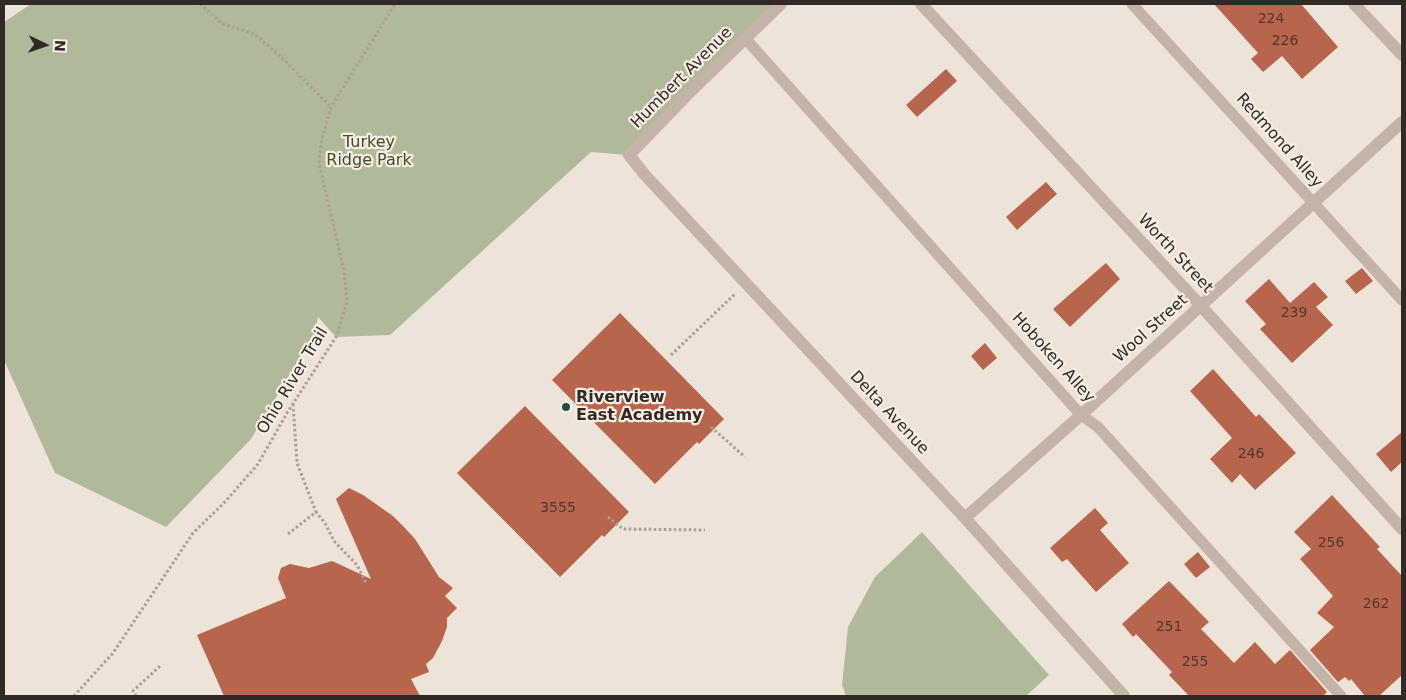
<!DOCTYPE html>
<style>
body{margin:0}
#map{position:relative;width:1406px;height:700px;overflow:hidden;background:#ede3d9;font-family:"DejaVu Sans",sans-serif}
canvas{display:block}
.frame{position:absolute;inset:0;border:5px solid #312926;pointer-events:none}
.north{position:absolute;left:20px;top:20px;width:50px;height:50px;-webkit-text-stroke:4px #f6eee4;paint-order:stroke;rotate:93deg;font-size:14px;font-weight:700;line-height:20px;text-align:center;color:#312926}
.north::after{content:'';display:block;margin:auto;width:18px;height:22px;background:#312926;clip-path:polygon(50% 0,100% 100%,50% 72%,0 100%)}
</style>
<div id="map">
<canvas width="1406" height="700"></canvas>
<div class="frame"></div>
<div class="north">N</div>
</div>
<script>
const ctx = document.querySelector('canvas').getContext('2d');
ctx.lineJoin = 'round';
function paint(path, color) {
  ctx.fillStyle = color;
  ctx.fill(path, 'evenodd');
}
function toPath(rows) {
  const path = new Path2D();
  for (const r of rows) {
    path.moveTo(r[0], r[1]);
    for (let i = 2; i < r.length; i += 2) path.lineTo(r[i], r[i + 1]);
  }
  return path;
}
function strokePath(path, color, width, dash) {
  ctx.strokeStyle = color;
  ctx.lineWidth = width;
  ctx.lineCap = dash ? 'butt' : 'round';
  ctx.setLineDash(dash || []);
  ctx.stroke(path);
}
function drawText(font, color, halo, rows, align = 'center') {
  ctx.font = font + ' "DejaVu Sans",sans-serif';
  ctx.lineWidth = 4.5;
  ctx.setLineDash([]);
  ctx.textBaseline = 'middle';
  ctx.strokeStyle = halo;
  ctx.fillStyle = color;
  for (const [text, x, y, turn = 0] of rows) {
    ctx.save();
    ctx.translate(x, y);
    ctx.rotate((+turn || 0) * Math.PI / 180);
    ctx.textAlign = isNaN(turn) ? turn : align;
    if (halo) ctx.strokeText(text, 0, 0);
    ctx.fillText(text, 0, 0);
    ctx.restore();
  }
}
const green = toPath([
 [31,4,781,4,629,155,591,152,390,335,336,337,318,317,314,334,251,439,166,527,55,473,4,360,4,22],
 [922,532,1049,675,1026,696,846,696,842,685,848,627,875,577]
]);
const building = toPath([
 [1214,4,1301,4,1338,47,1302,79,1282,56,1263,72,1251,59,1258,53],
 [946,69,957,81,917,117,906,105],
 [1046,182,1057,194,1017,230,1006,217],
 [1106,263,1120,279,1070,327,1053,309],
 [1362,268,1373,281,1356,294,1345,281],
 [1269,279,1290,303,1314,282,1328,297,1316,307,1333,325,1292,363,1260,329,1266,324,1245,301],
 [620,313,724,419,699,444,697,442,655,484,552,380],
 [985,343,997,358,983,370,971,356],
 [1213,369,1256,417,1259,414,1296,453,1255,490,1240,474,1232,483,1210,459,1232,438,1190,391],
 [525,406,629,512,604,537,602,535,560,577,457,473],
 [1402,432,1402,462,1391,472,1376,454],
 [349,488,363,495,393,516,404,527,415,539,439,577,453,588,445,596,457,608,447,618,447,627,442,641,433,658,426,664,429,672,411,679,420,696,224,696,197,635,286,598,278,578,281,568,290,564,309,568,332,561,371,579,336,499],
 [1332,495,1380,547,1377,549,1402,576,1402,675,1379,696,1365,696,1351,679,1349,681,1345,677,1338,682,1310,650,1334,627,1317,613,1333,596,1300,559,1311,549,1294,532],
 [1095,508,1108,523,1100,530,1129,563,1096,592,1067,559,1062,562,1050,548],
 [1198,552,1210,567,1196,578,1184,564],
 [1169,581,1209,622,1201,629,1234,663,1255,642,1275,664,1290,650,1327,692,1323,696,1189,696,1169,675,1172,672,1136,634,1133,637,1122,624]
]);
const path = toPath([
 [200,4,223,24,254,34,278,54,331,107],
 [671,355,735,294],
 [293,404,297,463,316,512],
 [711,427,745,457],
 [608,517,623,529,705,530],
 [288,534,316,512,325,523,334,541,357,565,366,583],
 [74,696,113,653,193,533,224,503,258,464,287,413,336,337,347,302,344,271,319,163,322,139,331,107,395,4],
 [136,696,133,691,160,666]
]);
const service = toPath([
 [1132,4,1402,300],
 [745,38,1081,415,1098,427,1341,696]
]);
const minor = toPath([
 [781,4,687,95,629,155,645,175,965,518,1124,696],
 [921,4,1201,306,1402,529],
 [1354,4,1402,55],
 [965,518,1081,415,1402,122]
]);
const markers = [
 [566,407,5,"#214b4d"]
];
const numberNames = [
 ["224",1271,19],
 ["226",1285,41],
 ["239",1294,313],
 ["246",1251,454],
 ["3555",558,508],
 ["256",1331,543],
 ["262",1376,604],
 ["251",1169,627],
 ["255",1195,662]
];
const streetNames = [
 ["Humbert Avenue",682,78,-45],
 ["Redmond Alley",1279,141,48],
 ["Worth Street",1175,254,47],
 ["Wool Street",1151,329,-42],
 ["Hoboken Alley",1053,358,48],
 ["Ohio River Trail",293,381,-59],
 ["Delta Avenue",889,413,47]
];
const parkNames = [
 ["Turkey",369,143],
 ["Ridge Park",369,161]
];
const poiNames = [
 ["Riverview",576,398],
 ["East Academy",576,416]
];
paint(green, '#b0ba9b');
paint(building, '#b7654d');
strokePath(path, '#af9d91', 3, [2.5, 2.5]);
strokePath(service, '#c4b3a7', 11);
strokePath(minor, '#c4b3a7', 12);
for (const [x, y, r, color] of markers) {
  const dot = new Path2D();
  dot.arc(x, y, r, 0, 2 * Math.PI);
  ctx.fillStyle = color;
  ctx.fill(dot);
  strokePath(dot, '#f6eee4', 2);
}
drawText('14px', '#523830', null, numberNames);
drawText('16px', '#312926', '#f6eee4', streetNames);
drawText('16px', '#414c2d', '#f6eee4', parkNames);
drawText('bold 16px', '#312926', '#f6eee4', poiNames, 'left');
</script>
